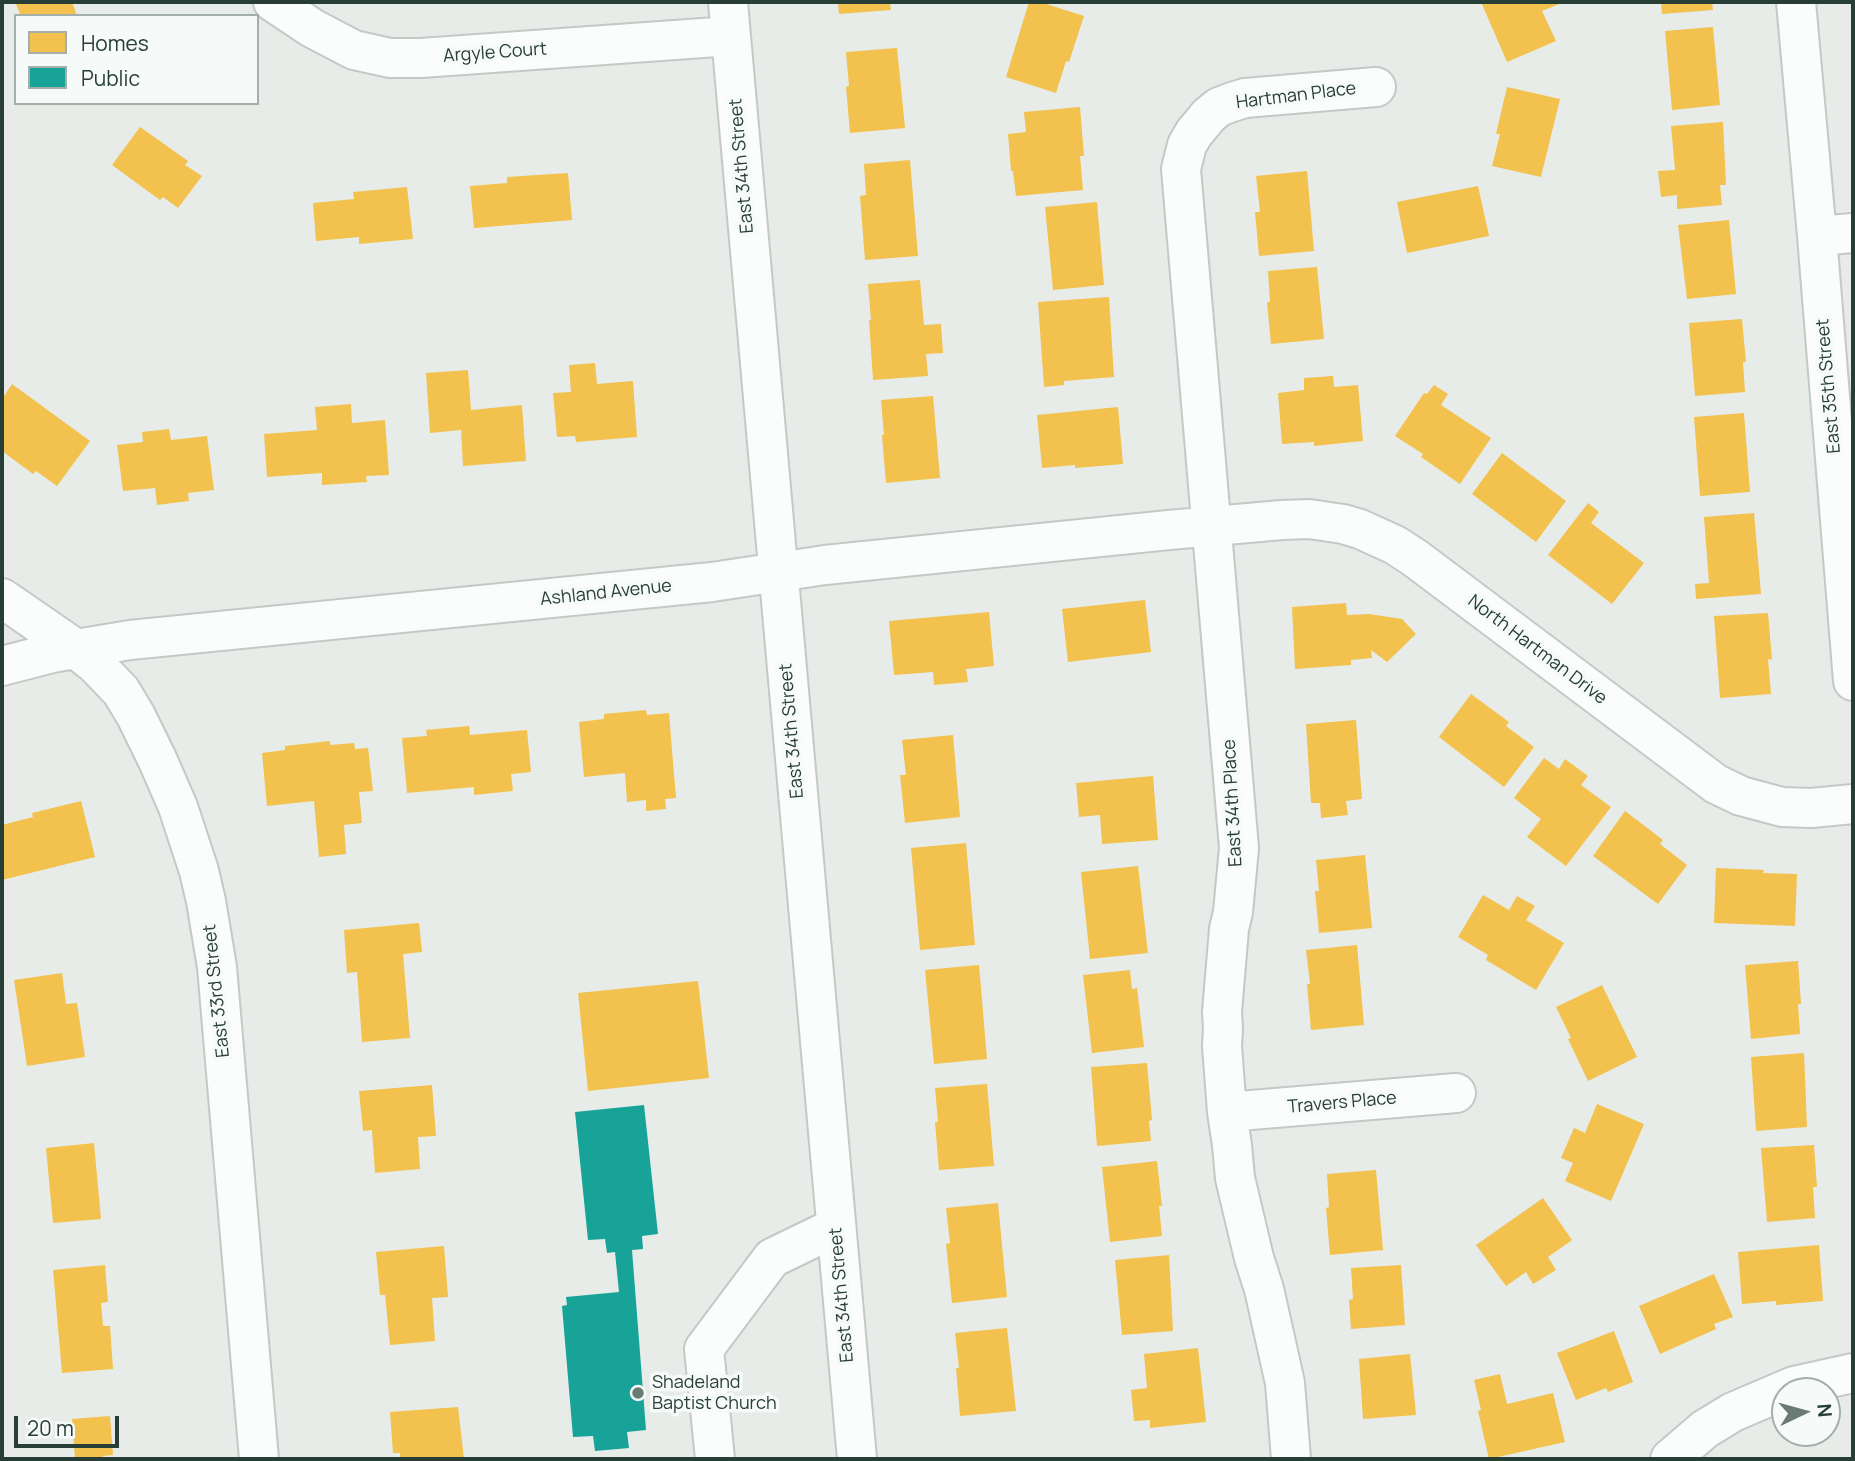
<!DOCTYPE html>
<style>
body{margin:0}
#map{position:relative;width:1855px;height:1461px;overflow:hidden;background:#e7ece9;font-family:Manrope,sans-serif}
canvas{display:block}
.frame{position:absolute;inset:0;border:4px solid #263e35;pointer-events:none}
.legend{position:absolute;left:14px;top:14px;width:245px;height:91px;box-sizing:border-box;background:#f6faf8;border:2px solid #a3afaa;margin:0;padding:9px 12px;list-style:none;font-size:21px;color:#263e35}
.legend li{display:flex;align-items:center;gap:14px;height:35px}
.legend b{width:35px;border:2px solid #a3afaa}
.north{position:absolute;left:1771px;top:1377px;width:70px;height:70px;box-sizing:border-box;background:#f6faf8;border:2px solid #a3afaa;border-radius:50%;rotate:85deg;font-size:19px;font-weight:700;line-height:28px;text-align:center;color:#263e35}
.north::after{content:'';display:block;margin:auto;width:24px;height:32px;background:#6a7b74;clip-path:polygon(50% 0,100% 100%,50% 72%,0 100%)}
.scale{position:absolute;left:14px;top:1416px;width:105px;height:32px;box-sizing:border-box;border:4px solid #263e35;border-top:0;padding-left:9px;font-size:21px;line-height:24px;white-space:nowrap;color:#263e35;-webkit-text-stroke:5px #f6faf8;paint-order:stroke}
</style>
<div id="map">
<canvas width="1855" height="1461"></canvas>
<div class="frame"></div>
<ul class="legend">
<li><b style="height:19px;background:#f2c14e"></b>Homes</li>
<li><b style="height:19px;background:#17a398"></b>Public</li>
</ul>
<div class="north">N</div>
<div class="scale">20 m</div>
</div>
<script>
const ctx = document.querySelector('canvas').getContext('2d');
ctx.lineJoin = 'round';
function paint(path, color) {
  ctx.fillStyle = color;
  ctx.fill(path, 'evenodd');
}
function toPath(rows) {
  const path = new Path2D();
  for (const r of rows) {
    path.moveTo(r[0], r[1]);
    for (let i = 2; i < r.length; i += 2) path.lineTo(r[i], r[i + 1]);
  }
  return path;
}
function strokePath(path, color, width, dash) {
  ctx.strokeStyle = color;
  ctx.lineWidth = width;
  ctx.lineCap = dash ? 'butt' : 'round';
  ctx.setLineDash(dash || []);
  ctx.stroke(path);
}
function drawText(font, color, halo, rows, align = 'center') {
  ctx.font = font + ' Manrope,sans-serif';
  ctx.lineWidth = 7;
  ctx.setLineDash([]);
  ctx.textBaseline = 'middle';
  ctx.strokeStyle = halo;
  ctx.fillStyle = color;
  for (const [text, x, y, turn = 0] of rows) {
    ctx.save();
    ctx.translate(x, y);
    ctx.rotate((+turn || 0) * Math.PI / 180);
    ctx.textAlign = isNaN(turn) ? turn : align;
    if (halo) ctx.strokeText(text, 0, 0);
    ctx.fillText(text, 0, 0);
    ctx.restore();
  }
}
const homes = toPath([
 [15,2,72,2,77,16,21,16],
 [838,2,890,2,891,10,839,14],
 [1029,2,1040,2,1084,16,1069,62,1066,61,1056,93,1006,77],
 [1481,2,1564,2,1542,11,1556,41,1507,62],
 [1661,2,1712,2,1713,10,1662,14],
 [1713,27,1720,105,1672,110,1665,31],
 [897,48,905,128,850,133,846,87,849,86,846,52],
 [1507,87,1560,99,1541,177,1492,166,1500,134,1496,134],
 [1080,107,1084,156,1080,156,1083,190,1016,196,1013,171,1011,171,1008,134,1026,132,1024,112],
 [1723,122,1726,185,1720,185,1722,205,1677,209,1677,195,1661,197,1658,171,1675,170,1671,126],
 [140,127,188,161,185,165,202,176,178,208,163,197,160,200,112,165],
 [910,160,918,256,865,260,860,196,866,195,864,164],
 [1307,171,1314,251,1259,256,1255,212,1260,212,1256,176],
 [568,173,572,220,474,228,470,186,507,183,507,177],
 [1478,186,1489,236,1407,253,1397,202],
 [407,187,413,239,359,244,359,237,316,241,313,203,354,199,353,192],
 [1097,202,1104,285,1053,290,1045,207],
 [1729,220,1736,294,1687,299,1678,225],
 [1317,267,1324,339,1271,344,1267,302,1270,302,1268,271],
 [920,280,924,325,941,324,943,353,926,354,928,376,873,380,869,320,871,320,868,284],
 [1109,297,1114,377,1064,381,1064,385,1044,387,1038,302],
 [1742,319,1746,362,1743,362,1745,392,1695,396,1689,323],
 [595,363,597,384,633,381,637,437,576,442,575,436,557,437,553,393,571,392,569,365],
 [468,370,471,410,522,405,526,461,463,466,461,430,430,433,426,373],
 [1333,376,1334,387,1358,385,1363,441,1314,446,1314,442,1282,444,1278,393,1304,390,1304,378],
 [12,384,90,441,57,486,36,471,33,474,2,451,2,399],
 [1434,385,1448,394,1441,405,1491,438,1460,484,1421,457,1423,454,1395,436,1424,393,1427,394],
 [933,396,940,478,886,483,882,435,884,435,881,400],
 [351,404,352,423,385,420,389,475,366,476,367,482,322,485,322,473,267,477,264,434,317,430,315,407],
 [1118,407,1123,464,1075,468,1075,465,1042,468,1037,415],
 [1744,413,1750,492,1700,496,1694,417],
 [169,429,171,440,207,436,214,490,188,493,189,501,157,505,155,488,123,491,117,445,143,442,142,432],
 [1502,453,1566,501,1536,542,1472,494],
 [1588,503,1599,512,1591,523,1644,563,1612,604,1548,555],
 [1754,513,1761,594,1696,599,1695,584,1709,583,1704,517],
 [1145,600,1151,652,1068,662,1062,609],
 [1346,603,1347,615,1369,614,1402,619,1416,634,1387,662,1371,650,1372,658,1351,660,1351,665,1295,669,1292,607],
 [989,612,994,666,966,669,968,682,934,685,933,672,894,675,889,621],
 [1768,613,1772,660,1768,659,1771,694,1720,698,1714,616],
 [1471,694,1509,722,1506,726,1534,747,1504,787,1439,737],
 [646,710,647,715,669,713,676,798,665,799,666,809,646,811,646,800,627,802,625,773,584,777,579,722,604,719,604,714],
 [1356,720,1362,799,1346,801,1348,815,1321,818,1320,803,1311,803,1306,724],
 [469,726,470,735,527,730,531,772,511,774,513,791,474,795,474,787,407,793,402,738,427,736,426,730],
 [953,735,960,817,905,823,900,775,906,775,902,740],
 [330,741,330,745,354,743,355,749,368,748,373,791,359,792,362,823,344,825,346,854,319,857,314,801,267,806,262,753,285,750,285,746],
 [1544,758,1559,769,1565,759,1588,776,1581,785,1611,807,1566,866,1527,837,1541,819,1514,798],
 [1153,776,1158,840,1102,844,1100,815,1079,817,1076,783],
 [81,801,95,857,2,880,2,825,33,817,32,813],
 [1625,811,1663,840,1660,844,1687,865,1658,904,1593,856],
 [966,843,975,945,920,950,911,848],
 [1365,855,1372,928,1319,933,1315,891,1319,891,1316,860],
 [1138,866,1148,953,1090,959,1081,872],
 [1716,868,1764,870,1763,873,1797,874,1795,926,1714,923],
 [1483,895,1509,910,1517,896,1535,906,1526,920,1564,943,1536,990,1486,960,1488,955,1458,937],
 [419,923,422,952,403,954,410,1038,362,1042,357,972,347,973,344,930],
 [1357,945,1364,1025,1311,1030,1307,984,1310,984,1306,950],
 [1798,961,1801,1004,1798,1004,1800,1034,1751,1039,1745,965],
 [979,965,987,1059,934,1064,925,970],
 [1130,970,1132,989,1137,988,1144,1047,1092,1053,1083,975],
 [62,973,66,1004,77,1003,85,1057,27,1066,14,980],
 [698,981,709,1078,588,1091,578,993],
 [1602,985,1637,1057,1588,1081,1568,1039,1571,1038,1556,1007],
 [1804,1053,1807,1127,1756,1131,1751,1057],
 [1147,1063,1152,1120,1149,1121,1151,1141,1097,1146,1091,1067],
 [987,1084,994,1166,939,1170,935,1122,938,1122,935,1088],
 [432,1085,436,1136,418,1137,420,1169,375,1173,372,1130,363,1131,359,1091],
 [1597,1104,1644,1124,1611,1201,1565,1181,1573,1163,1561,1158,1574,1128,1585,1133],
 [94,1143,101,1219,53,1223,46,1148],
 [1814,1145,1817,1187,1813,1187,1815,1218,1767,1222,1761,1148],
 [1157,1161,1162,1206,1159,1206,1162,1236,1110,1242,1102,1167],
 [1376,1170,1383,1250,1330,1255,1326,1208,1329,1207,1327,1174],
 [1543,1198,1572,1240,1548,1257,1556,1270,1533,1284,1526,1272,1506,1286,1476,1245],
 [998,1203,1007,1297,952,1303,946,1244,950,1243,946,1208],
 [1819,1245,1823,1301,1776,1305,1776,1301,1742,1304,1738,1252],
 [444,1246,448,1297,432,1298,435,1341,390,1345,385,1295,380,1295,376,1252],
 [1169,1255,1173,1331,1122,1335,1115,1260],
 [105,1265,108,1302,101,1303,103,1326,110,1326,113,1369,62,1373,53,1270],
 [1401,1265,1405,1325,1351,1329,1349,1300,1353,1299,1351,1268],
 [1714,1274,1733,1317,1714,1324,1716,1329,1660,1354,1639,1306],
 [1007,1328,1016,1411,960,1416,956,1368,959,1368,955,1333],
 [1614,1331,1633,1382,1608,1392,1606,1388,1576,1400,1557,1353],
 [1198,1348,1206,1422,1150,1428,1150,1420,1134,1421,1131,1390,1147,1388,1144,1354],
 [1410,1354,1416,1415,1363,1419,1359,1359],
 [1500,1374,1507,1404,1553,1393,1565,1442,1489,1459,1478,1411,1481,1410,1474,1380],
 [458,1407,464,1459,400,1459,400,1453,393,1453,390,1412],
 [110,1416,113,1455,103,1456,103,1459,75,1459,72,1419]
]);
const public = toPath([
 [644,1105,658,1234,642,1236,643,1249,632,1250,646,1430,627,1432,629,1448,595,1451,593,1436,573,1437,562,1306,567,1305,566,1297,619,1292,615,1252,607,1253,605,1239,588,1240,575,1112]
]);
const minor = toPath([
 [273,2,312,28,354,50,390,58,421,58,731,36],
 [728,2,857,1459],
 [1796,2,1817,236,1853,681],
 [1817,236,1853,233],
 [2,598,76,649,95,664,121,691,136,716,158,761,178,807,199,871,206,901,217,967,259,1459],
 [2,666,52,653,130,640,712,582,825,565,1169,530,1282,520,1309,519,1343,524,1360,529,1395,545,1415,558,1716,784,1741,796,1782,807,1811,808,1853,804],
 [1227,1112,1456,1093],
 [715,1459,704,1349,772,1258,836,1227],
 [1291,1459,1285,1383,1264,1289,1254,1258,1235,1178,1232,1145,1227,1112,1222,1046,1223,1029,1222,1012,1229,929,1233,912,1239,848,1181,169,1187,145,1194,133,1209,115,1219,107,1232,102,1245,98,1376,87],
 [1670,1459,1705,1429,1733,1412,1794,1386,1853,1373]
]);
const markers = [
 [638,1393,7,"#6a7b74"]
];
const streetNames = [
 ["Argyle Court",495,53,-4],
 ["Hartman Place",1296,96,-7],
 ["East 34th Street",742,166,-95],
 ["East 35th Street",1829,386,-95],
 ["Ashland Avenue",606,593,-6],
 ["North Hartman Drive",1537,650,37],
 ["East 34th Street",792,731,-95],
 ["East 34th Place",1233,803,-93],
 ["East 33rd Street",217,991,-96],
 ["Travers Place",1342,1103,-5],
 ["East 34th Street",842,1295,-95]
];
const poiNames = [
 ["Shadeland",652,1383],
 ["Baptist Church",652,1404]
];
paint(homes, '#f2c14e');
paint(public, '#17a398');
strokePath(minor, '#c4c9c6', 42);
strokePath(minor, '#fbfcfc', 38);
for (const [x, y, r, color] of markers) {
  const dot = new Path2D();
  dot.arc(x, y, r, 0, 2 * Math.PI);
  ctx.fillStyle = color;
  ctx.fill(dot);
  strokePath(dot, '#f6faf8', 2.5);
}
drawText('18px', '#263e35', '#f6faf8', streetNames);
drawText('18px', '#263e35', '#f6faf8', poiNames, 'left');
</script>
